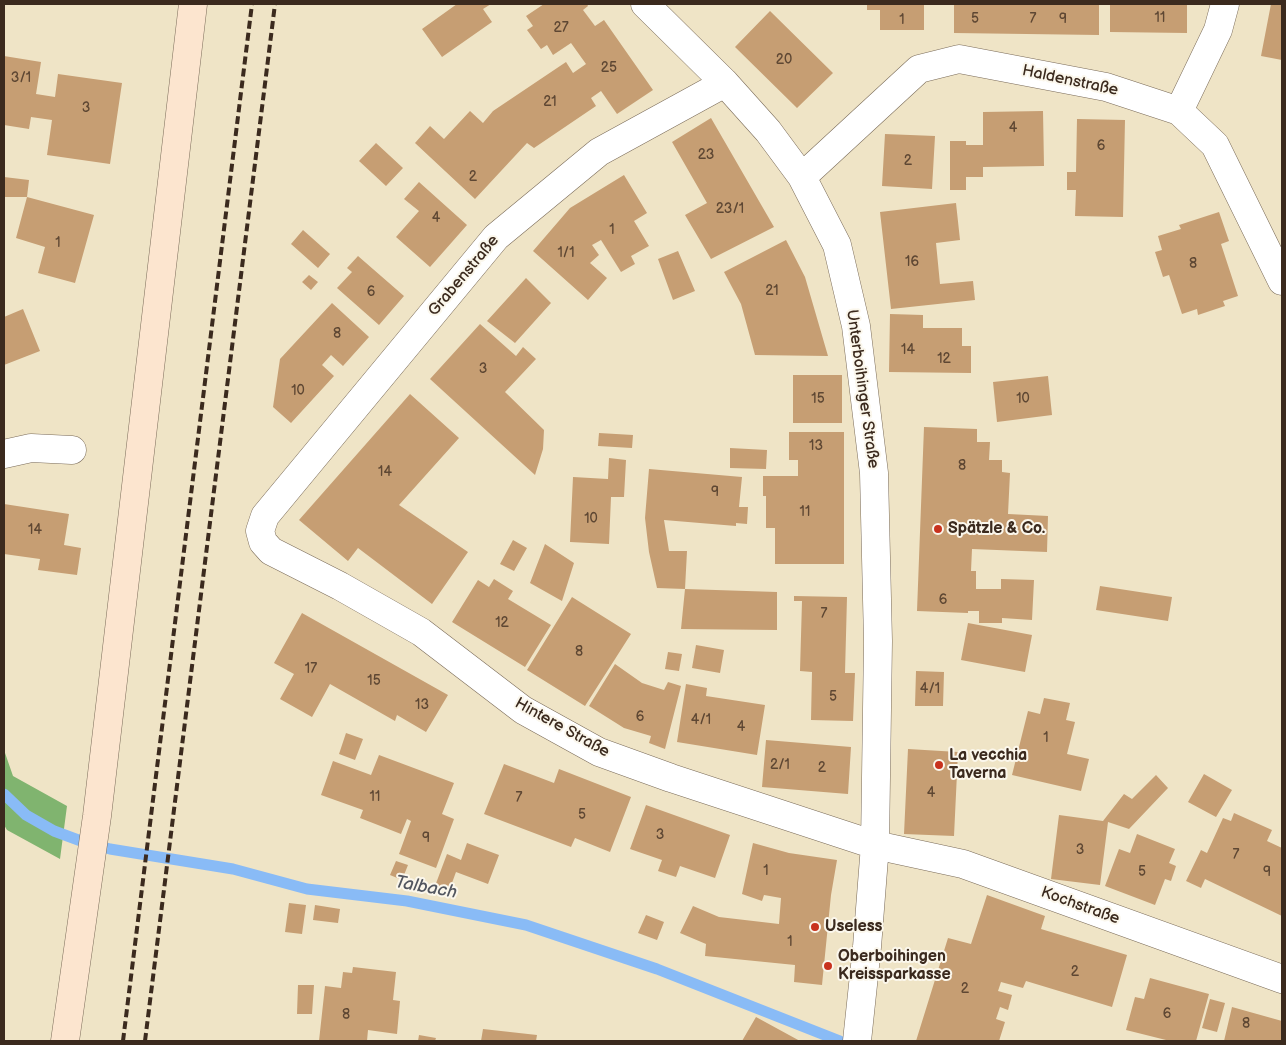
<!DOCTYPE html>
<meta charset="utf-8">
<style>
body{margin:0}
#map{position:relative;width:1286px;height:1045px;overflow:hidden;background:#efe4c6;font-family:"Balsamiq Sans",sans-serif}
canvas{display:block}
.frame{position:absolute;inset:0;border:5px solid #3b2a1e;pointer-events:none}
</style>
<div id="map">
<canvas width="1286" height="1045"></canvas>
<div class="frame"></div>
</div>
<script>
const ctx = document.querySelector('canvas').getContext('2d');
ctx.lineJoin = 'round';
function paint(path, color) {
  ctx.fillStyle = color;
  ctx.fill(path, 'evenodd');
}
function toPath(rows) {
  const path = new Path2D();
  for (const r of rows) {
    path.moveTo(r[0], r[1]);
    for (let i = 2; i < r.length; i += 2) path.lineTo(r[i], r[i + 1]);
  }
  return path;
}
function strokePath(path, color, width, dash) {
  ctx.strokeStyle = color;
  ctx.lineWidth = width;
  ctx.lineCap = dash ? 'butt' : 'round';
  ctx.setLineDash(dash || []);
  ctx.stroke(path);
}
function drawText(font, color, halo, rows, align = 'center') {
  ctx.font = font + ' "Balsamiq Sans",sans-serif';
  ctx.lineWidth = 4;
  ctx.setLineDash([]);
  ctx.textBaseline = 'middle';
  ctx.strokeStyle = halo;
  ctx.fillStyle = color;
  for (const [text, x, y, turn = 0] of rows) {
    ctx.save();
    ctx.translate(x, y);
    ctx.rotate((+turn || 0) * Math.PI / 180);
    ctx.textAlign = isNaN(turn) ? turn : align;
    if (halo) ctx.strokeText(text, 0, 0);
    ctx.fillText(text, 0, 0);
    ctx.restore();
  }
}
const forest = toPath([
 [4,750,13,776,67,806,60,859,7,830,4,825]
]);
const stream = toPath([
 [4,794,26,815,54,831,81,841,110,849,233,869,307,889,407,901,526,925,657,969,840,1041]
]);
const building = toPath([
 [457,4,491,4,483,9,492,22,442,57,422,29],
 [544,4,587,4,588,6,583,10,595,26,604,20,653,90,617,114,601,91,591,98,596,106,534,148,527,143,475,199,415,143,430,126,444,139,470,111,483,123,493,111,566,62,573,73,586,64,571,43,553,55,547,45,541,49,527,30,533,26,526,16],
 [867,4,924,4,924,30,880,30,880,10,867,10],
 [954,4,1099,4,1099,35,954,33],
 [1110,4,1187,4,1187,33,1110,32],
 [1271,4,1282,4,1282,60,1261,56],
 [770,11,833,73,797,108,735,47],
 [4,56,41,62,36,94,55,97,58,74,122,83,110,164,47,155,52,120,31,117,29,129,4,125],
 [1043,111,1044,166,983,167,983,177,966,177,966,190,950,190,950,141,966,141,966,145,983,145,983,112],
 [711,118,774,227,711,259,685,215,707,203,672,142],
 [1077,119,1125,120,1123,217,1075,216,1076,190,1067,190,1067,172,1076,172],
 [885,134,935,136,932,189,882,186],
 [376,143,403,168,386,186,359,161],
 [624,175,647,213,634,221,649,246,631,256,635,264,621,272,601,240,592,245,599,255,590,263,607,278,588,300,533,251,570,208],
 [4,177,29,180,27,197,4,197],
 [419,182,467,225,430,267,396,237,419,211,404,199],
 [27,197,94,215,75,283,38,273,45,247,16,238],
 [956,203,960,240,936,243,940,284,973,281,975,300,891,309,880,212],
 [1219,212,1229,241,1221,244,1238,296,1223,301,1225,306,1198,315,1197,309,1182,314,1169,275,1163,277,1155,252,1162,250,1158,236,1181,229,1179,225],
 [303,230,330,254,318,268,291,244],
 [786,240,805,277,828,356,755,355,741,304,724,272],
 [678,251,695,291,673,300,658,259],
 [358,256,404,296,379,325,337,288,352,272,347,268],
 [309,275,318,282,311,290,302,282],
 [526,278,551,303,515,343,487,321],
 [332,303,369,337,343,366,331,355,322,365,334,376,291,423,273,407,280,359],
 [23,309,40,351,4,365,4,317],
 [890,314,923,315,923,328,962,328,962,346,971,346,971,373,889,372],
 [480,324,516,356,523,347,536,359,505,392,544,430,543,449,535,475,430,379],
 [793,375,842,375,842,423,793,423],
 [1048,376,1052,415,997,422,993,382],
 [410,394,459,438,399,505,468,552,432,604,358,548,348,561,299,520],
 [924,427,977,429,977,442,990,442,989,460,1002,460,1002,472,1010,473,1008,514,1048,516,1047,552,972,549,971,571,976,571,976,589,1001,589,1001,579,1034,580,1032,620,1002,618,1002,623,979,623,979,611,968,611,968,613,917,611],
 [789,432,844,432,844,564,775,564,775,528,766,528,766,496,763,496,763,476,798,476,798,460,789,460],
 [599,433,633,435,632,448,598,446],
 [730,448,767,450,766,469,730,468],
 [609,458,626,460,624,497,611,497,609,544,570,542,573,477,608,479],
 [649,469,742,477,739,507,748,507,747,524,736,523,736,526,664,520,669,551,687,551,685,589,657,588,649,552,645,518],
 [4,504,69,514,64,545,81,548,77,575,38,570,40,559,4,554],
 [513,540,527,548,514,571,500,564],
 [545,544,574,563,562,601,530,583],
 [494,579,513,591,508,599,551,625,525,667,452,622,478,580,489,587],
 [1100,586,1172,597,1168,621,1096,610],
 [685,589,777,592,777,630,681,629],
 [794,596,847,597,845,673,855,673,853,721,811,720,812,672,800,671,802,601,794,601],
 [572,597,631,634,585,706,527,670],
 [302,613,448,695,426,732,397,715,395,721,330,684,312,717,280,699,294,674,274,663],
 [968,623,1032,635,1025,672,961,660],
 [696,645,724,650,720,673,692,668],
 [668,652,682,654,679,671,665,669],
 [615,664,642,683,664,690,668,682,681,686,665,749,649,743,651,736,624,728,589,706],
 [916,671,944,672,943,706,915,706],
 [686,684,707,688,706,696,765,705,757,755,677,742],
 [1044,698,1070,703,1066,720,1075,722,1067,754,1089,759,1081,791,1012,775,1028,711,1040,714],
 [346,733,363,739,355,760,339,754],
 [766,740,851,747,848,794,762,787],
 [908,749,958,752,954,836,904,834],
 [379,755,454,783,442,814,454,819,436,868,399,854,411,821,407,819,401,834,360,818,363,810,321,795,333,761,371,775],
 [504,764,554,783,559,769,631,797,610,852,575,838,571,847,484,814],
 [1204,774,1232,790,1216,817,1188,802],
 [1156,775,1168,788,1129,829,1108,822,1100,885,1051,879,1059,815,1103,821,1124,794,1132,799],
 [646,805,730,835,715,878,680,866,676,877,658,871,662,860,630,849],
 [1234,813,1272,830,1267,841,1282,848,1282,916,1205,879,1201,888,1186,881,1201,850,1207,853,1223,818,1231,821],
 [1137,834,1175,849,1169,863,1176,866,1171,881,1165,879,1155,905,1105,886,1119,849,1130,853],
 [467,843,499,855,488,884,456,872,449,891,435,886,447,854,461,860],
 [753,843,789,853,837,860,831,895,822,985,794,982,795,965,705,956,706,944,680,933,693,906,719,917,779,924,781,898,764,895,762,901,742,894],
 [396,861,408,865,402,880,390,875],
 [987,895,1045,916,1041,929,1127,955,1112,1007,1026,981,1023,988,1001,982,998,991,1012,995,1008,1010,1000,1007,996,1019,1005,1022,999,1041,916,1041,948,938,971,944],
 [289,903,306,905,302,934,285,932],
 [315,905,340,909,338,923,313,920],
 [646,915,664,922,657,940,638,933],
 [353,967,396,972,393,1000,400,1001,397,1034,368,1030,367,1041,319,1041,325,986,341,988,343,972,352,973],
 [1150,978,1209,994,1196,1041,1170,1041,1126,1030,1135,997,1144,999],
 [298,985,314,985,312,1014,297,1014],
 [1210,999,1225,1003,1217,1032,1202,1028],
 [1232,1007,1282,1021,1282,1041,1224,1041],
 [756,1017,800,1041,742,1041],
 [483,1029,537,1035,536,1041,481,1041],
 [419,1035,436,1038,435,1041,418,1041]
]);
const street = toPath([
 [645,4,725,83,768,131,802,177,837,245,856,326,874,473,878,641,875,845,867,947,857,1041],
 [725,83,599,152,496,237,265,516,260,531,263,542,271,551,340,586,421,632,523,710,599,752,671,778,875,845,963,864,1282,979],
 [1179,111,1218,30,1225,4],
 [802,177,919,69,959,59,1106,87,1179,111,1215,145,1282,281],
 [4,454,31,448,72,450]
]);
const secondary = toPath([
 [65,1041,97,816,193,4]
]);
const rail = toPath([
 [123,1041,252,4],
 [145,1041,275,4]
]);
const markers = [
 [938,529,5,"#c8321e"],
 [939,765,5,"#c8321e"],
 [815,927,5,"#c8321e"],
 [828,966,5,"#c8321e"]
];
const numberNames = [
 ["11",1160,18],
 ["5",975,19],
 ["7",1033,19],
 ["9",1063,19],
 ["1",902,20],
 ["27",561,28],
 ["20",784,60],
 ["25",609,68],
 ["3/1",21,78],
 ["21",550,102],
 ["3",86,108],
 ["4",1013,128],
 ["6",1101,146],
 ["23",706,155],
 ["2",908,161],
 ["2",473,177],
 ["23/1",730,209],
 ["4",436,218],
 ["1",612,230],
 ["1",58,243],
 ["1/1",566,253],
 ["16",912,262],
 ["8",1193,264],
 ["21",772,291],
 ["6",371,292],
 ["8",337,334],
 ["14",908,350],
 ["12",944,359],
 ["3",483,369],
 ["10",298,391],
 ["15",818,399],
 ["10",1023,399],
 ["13",816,446],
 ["8",962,466],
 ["14",385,472],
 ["9",715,492],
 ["11",805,512],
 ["10",591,519],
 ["14",35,530],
 ["6",943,600],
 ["7",824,614],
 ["12",502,623],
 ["8",579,652],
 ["17",311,669],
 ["15",374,681],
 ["4/1",930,689],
 ["5",833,697],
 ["13",422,705],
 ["6",640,717],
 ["4/1",701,720],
 ["4",741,727],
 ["1",1046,738],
 ["2/1",780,765],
 ["2",822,768],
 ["4",931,793],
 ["11",375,797],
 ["7",519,798],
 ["5",582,815],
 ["3",660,835],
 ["9",426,838],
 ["3",1080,850],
 ["7",1236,855],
 ["1",766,871],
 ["5",1142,872],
 ["9",1267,872],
 ["1",790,942],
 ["2",1075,972],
 ["2",965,989],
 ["6",1167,1014],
 ["8",346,1015],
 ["8",1246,1024]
];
const streetNames = [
 ["Haldenstraße",1070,81,12],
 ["Grabenstraße",464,276,-50],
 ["Unterboihinger Straße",862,389,82],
 ["Hintere Straße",562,728,29],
 ["Kochstraße",1080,906,20]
];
const poiNames = [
 ["Spätzle & Co.",948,529],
 ["La vecchia",949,756],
 ["Taverna",949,774],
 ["Useless",825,927],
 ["Oberboihingen",838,957],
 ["Kreissparkasse",838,975]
];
const waterNames = [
 ["Talbach",426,888,10]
];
paint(forest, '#80b46f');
strokePath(stream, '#89bbf6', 11);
paint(building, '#c69e73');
strokePath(street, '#7a6b59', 29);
strokePath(secondary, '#7a6b59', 29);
strokePath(street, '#fff', 28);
strokePath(secondary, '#fce5cf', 28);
strokePath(rail, '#3b2a1e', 4, [8, 4]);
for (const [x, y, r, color] of markers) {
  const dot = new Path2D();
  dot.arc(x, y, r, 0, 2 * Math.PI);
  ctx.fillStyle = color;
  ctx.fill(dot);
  strokePath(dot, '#fbf7ec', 2);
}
drawText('14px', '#5e4733', null, numberNames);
drawText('16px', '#3b2a1e', '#fbf7ec', streetNames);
drawText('bold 16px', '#3b2a1e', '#fbf7ec', poiNames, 'left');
drawText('italic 18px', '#52565f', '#fbf7ec', waterNames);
</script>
